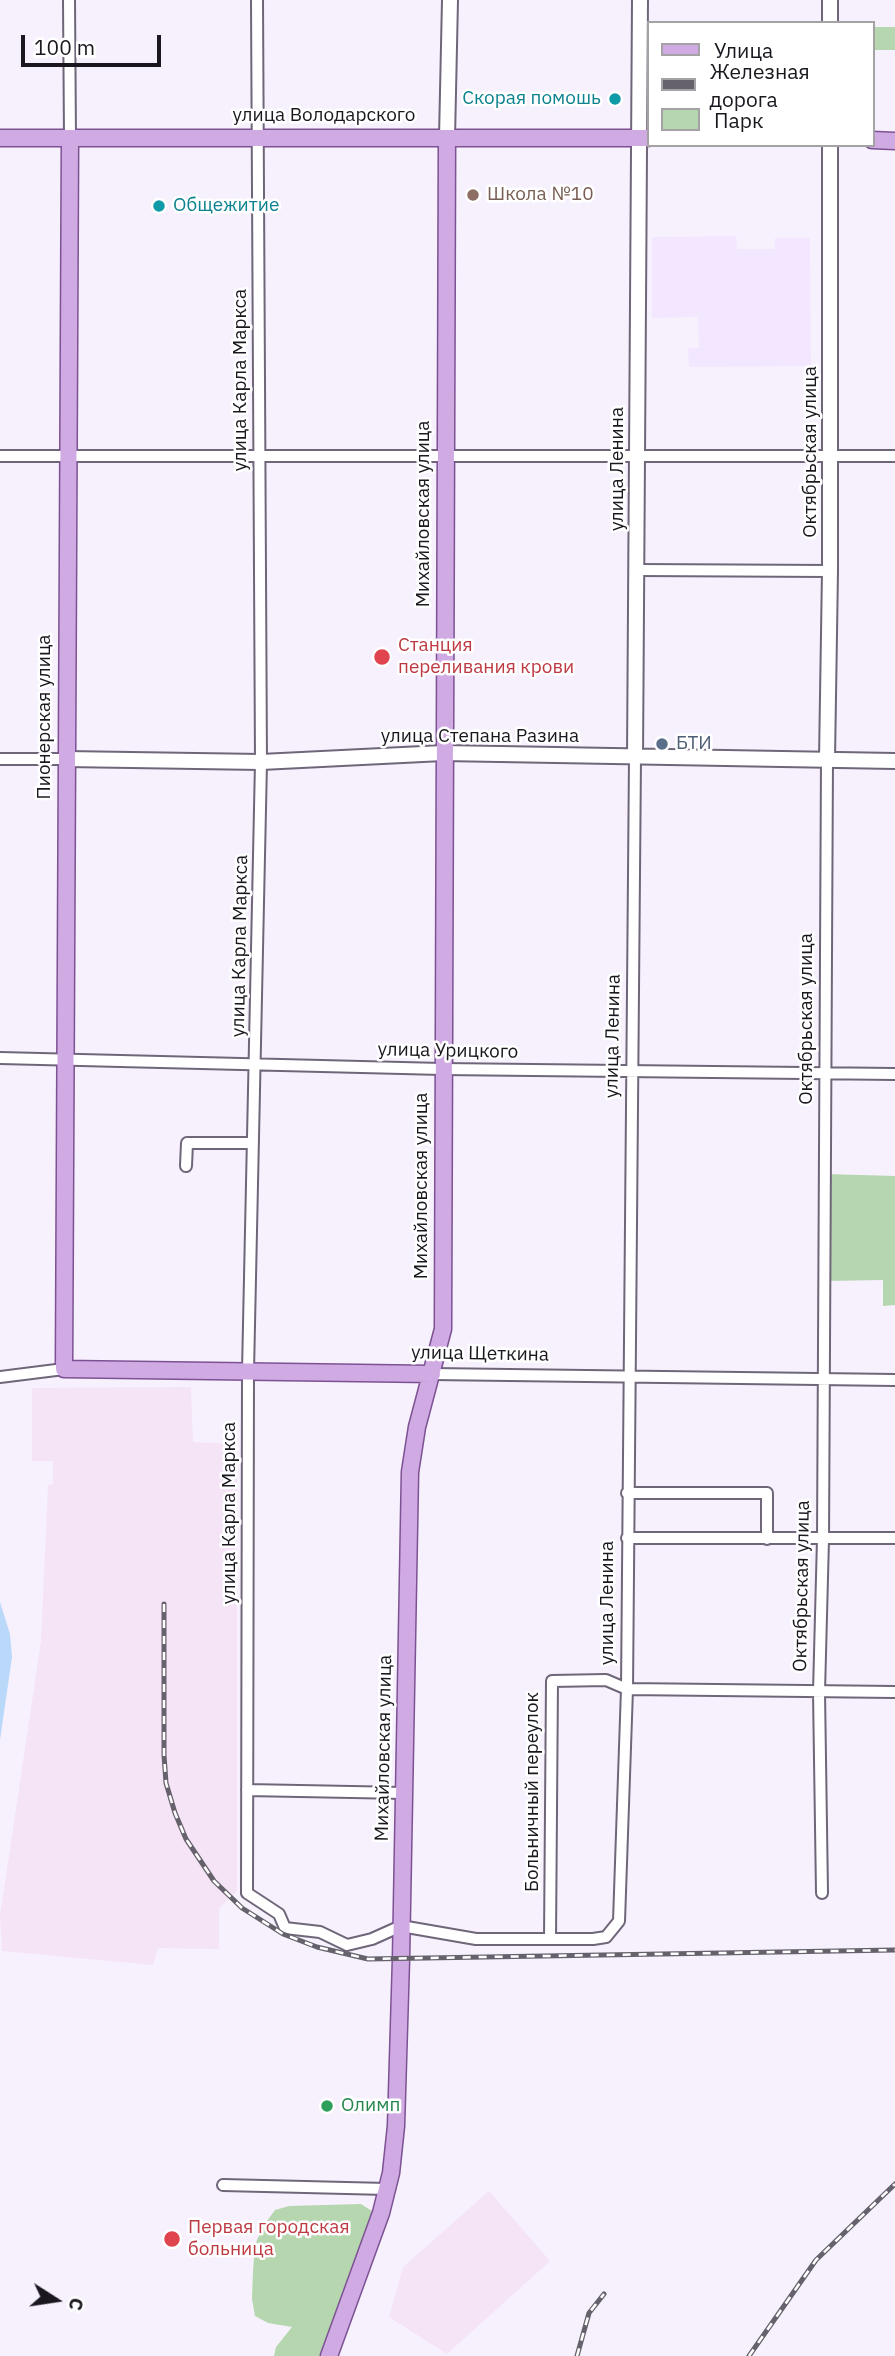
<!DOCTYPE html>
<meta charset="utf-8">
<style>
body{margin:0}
#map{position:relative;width:895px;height:2356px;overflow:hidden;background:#f7f1fe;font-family:"IBM Plex Sans",sans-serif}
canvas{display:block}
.legend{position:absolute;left:647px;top:21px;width:228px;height:126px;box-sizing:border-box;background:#fff;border:2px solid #a4a2a5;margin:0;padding:9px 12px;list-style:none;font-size:21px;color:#1b171f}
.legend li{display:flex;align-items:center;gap:14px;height:35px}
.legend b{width:35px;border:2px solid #a4a2a5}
.north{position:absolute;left:21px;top:2265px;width:70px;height:70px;-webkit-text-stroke:5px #fff;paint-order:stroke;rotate:102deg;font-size:19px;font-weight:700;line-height:28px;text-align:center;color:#1b171f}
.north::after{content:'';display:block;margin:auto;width:24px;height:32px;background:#1b171f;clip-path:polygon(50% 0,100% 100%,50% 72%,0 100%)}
.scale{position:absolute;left:21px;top:35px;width:140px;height:32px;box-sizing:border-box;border:4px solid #1b171f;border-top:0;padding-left:9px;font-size:21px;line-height:24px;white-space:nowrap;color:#1b171f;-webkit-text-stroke:5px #fff;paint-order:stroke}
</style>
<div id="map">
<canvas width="895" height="2356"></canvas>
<ul class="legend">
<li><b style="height:9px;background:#d0aae3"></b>Улица</li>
<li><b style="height:9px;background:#66626b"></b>Железная дорога</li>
<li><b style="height:19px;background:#b5d6ae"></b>Парк</li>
</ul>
<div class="north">С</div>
<div class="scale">100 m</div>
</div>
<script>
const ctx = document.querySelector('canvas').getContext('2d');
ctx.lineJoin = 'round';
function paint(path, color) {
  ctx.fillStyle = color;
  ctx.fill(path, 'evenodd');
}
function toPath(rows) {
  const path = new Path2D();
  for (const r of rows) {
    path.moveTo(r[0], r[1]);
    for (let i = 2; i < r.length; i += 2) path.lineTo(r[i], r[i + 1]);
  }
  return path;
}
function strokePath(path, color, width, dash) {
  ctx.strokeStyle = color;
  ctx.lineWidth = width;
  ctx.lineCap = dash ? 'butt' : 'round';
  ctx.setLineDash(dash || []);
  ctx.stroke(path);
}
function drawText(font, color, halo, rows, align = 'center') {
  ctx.font = font + ' "IBM Plex Sans",sans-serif';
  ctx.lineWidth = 5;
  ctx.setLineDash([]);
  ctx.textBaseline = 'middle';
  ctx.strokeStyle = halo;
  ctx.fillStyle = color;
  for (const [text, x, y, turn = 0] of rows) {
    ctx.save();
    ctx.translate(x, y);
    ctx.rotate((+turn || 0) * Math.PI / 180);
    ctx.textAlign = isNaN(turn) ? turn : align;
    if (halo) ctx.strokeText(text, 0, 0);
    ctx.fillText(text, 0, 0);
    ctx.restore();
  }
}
const built = toPath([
 [736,236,737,249,774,249,775,238,810,238,811,366,689,367,688,348,699,348,698,317,652,318,652,237]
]);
const industrial = toPath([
 [191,1387,193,1442,237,1444,237,1891,219,1908,219,1949,158,1948,153,1965,2,1951,0,1916,41,1641,48,1485,53,1484,53,1461,32,1461,32,1388],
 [489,2191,550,2261,447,2354,389,2317,403,2267]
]);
const green = toPath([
 [872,27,895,27,895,50,872,50],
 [825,1174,895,1176,895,1305,883,1306,883,1280,825,1281],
 [361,2204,372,2211,372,2221,324,2356,274,2356,276,2347,292,2327,268,2323,255,2316,252,2299,253,2271,255,2245,262,2228,275,2210,289,2206]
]);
const water = toPath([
 [0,1602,10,1634,12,1657,0,1740]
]);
const street = toPath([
 [69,0,70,138],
 [257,0,261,762,248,1371,247,1893,279,1914,285,1928,320,1932,347,1945,372,1939,401,1926,476,1939,593,1939,606,1937,619,1921,627,1689,635,757],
 [0,456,895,456],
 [637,570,830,571],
 [0,759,66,759],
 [0,1058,442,1069,895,1074],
 [186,1166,187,1143,253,1143],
 [432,1374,895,1380],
 [0,1377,64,1369],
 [627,1493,767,1493,767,1539],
 [627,1538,895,1538],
 [247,1790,404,1793],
 [822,1893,819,1692,823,1539,827,759],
 [550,1939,552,1681,606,1680,627,1689,895,1692],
 [223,2185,387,2189]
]);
const secondary = toPath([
 [830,23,830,0],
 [447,138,450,0],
 [635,757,640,0],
 [66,759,261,762,443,753,895,761],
 [827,759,830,571,830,145]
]);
const primary = toPath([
 [0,138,648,138],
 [70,138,64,1369,432,1374],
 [872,140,895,141],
 [329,2356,381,2213,391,2173,396,2126,401,1959,410,1472,417,1427,443,1329,447,138]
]);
const rail = toPath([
 [164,1604,164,1755,166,1783,175,1813,186,1839,214,1881,242,1908,283,1934,317,1947,368,1959,895,1950],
 [577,2356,589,2313,604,2294],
 [749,2356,816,2260,895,2184]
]);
const markers = [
 [615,99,7,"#0f9aa8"],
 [473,195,7,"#8d6e63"],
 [159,206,7,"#0f9aa8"],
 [382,657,9,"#e0444e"],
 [662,744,7,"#5c6f8a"],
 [327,2106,7,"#2e9e5b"],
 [172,2239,9,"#e0444e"]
];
const cultureNames = [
 ["Скорая помошь",601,99],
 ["Общежитие",173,206,"left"]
];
const streetNames = [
 ["улица Володарского",324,116],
 ["улица Карла Маркса",241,380,-90],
 ["Октябрьская улица",811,452,-90],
 ["улица Ленина",618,469,-90],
 ["Михайловская улица",424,514,-90],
 ["Пионерская улица",45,717,-90],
 ["улица Степана Разина",480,737],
 ["улица Карла Маркса",240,946,-89],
 ["Октябрьская улица",807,1019,-90],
 ["улица Ленина",613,1036,-89],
 ["улица Урицкого",448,1051,1],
 ["Михайловская улица",422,1186,-90],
 ["улица Щеткина",480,1354,1],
 ["улица Карла Маркса",230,1513,-90],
 ["Октябрьская улица",802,1586,-89],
 ["улица Ленина",608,1603,-90],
 ["Михайловская улица",384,1748,-89],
 ["Больничный переулок",533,1792,-90]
];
const educationNames = [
 ["Школа №10",487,195]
];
const healthNames = [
 ["Станция",398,646],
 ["переливания крови",398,668],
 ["Первая городская",188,2228],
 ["больница",188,2250]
];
const serviceNames = [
 ["БТИ",676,744]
];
const leisureNames = [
 ["Олимп",341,2106]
];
paint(built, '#f3e7ff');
paint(industrial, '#f4e4f6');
paint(green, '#b5d6ae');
paint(water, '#b9d8fa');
strokePath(street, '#6f6679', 14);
strokePath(secondary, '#6f6679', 18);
strokePath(primary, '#7c5293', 19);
strokePath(street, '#fff', 10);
strokePath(secondary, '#fff', 14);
strokePath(primary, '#d0aae3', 16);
strokePath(rail, '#66626b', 5);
strokePath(rail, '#fff', 2.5, [8]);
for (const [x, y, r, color] of markers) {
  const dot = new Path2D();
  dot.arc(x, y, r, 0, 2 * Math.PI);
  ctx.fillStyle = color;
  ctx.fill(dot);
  strokePath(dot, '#fff', 2.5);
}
drawText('19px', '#0d838f', '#fff', cultureNames, 'right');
drawText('19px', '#1b171f', '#fff', streetNames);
drawText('19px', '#785e54', '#fff', educationNames, 'left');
drawText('19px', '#be3a42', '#fff', healthNames, 'left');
drawText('19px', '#4e5e75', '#fff', serviceNames, 'left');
drawText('19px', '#27864d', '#fff', leisureNames, 'left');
</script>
